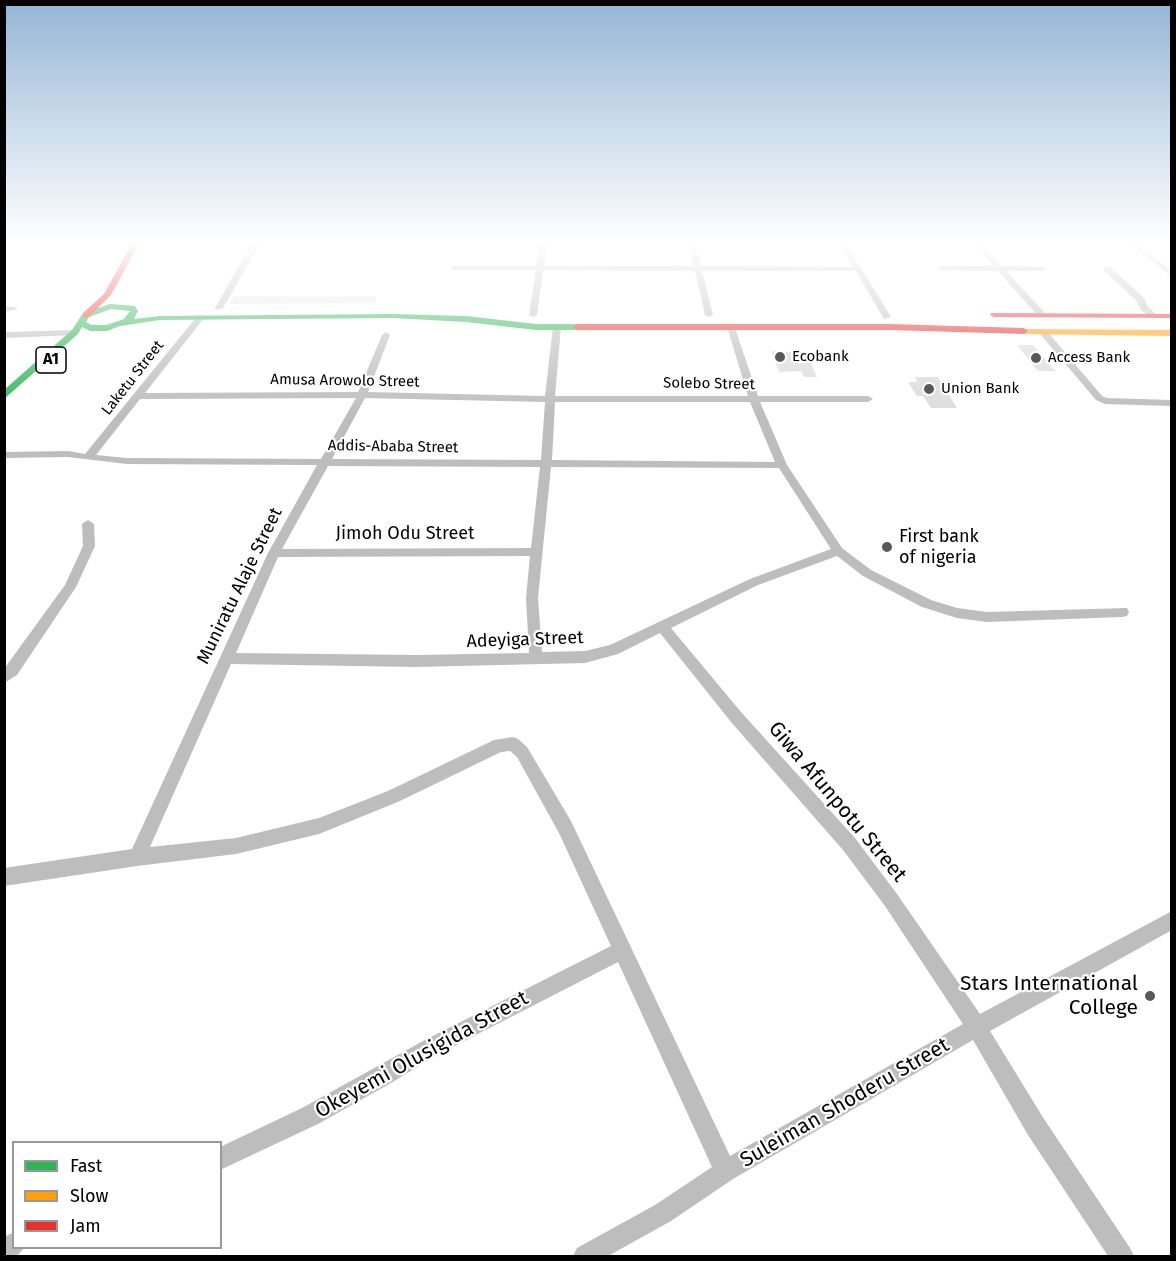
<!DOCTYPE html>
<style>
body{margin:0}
#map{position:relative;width:1176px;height:1261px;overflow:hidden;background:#fff;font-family:"Fira Sans",sans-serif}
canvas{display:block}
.frame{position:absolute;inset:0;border:6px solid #000;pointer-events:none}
.legend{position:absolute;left:12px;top:1141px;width:210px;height:108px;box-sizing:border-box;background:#fff;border:2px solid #999;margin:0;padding:8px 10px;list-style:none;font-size:18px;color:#000}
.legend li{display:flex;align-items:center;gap:12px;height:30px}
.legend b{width:30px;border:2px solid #999}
</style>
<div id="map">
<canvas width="1176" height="1261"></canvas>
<div class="frame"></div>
<ul class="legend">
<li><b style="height:8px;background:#30b455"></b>Fast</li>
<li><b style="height:8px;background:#ff9f0a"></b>Slow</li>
<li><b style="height:8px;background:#e5322d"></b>Jam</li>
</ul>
</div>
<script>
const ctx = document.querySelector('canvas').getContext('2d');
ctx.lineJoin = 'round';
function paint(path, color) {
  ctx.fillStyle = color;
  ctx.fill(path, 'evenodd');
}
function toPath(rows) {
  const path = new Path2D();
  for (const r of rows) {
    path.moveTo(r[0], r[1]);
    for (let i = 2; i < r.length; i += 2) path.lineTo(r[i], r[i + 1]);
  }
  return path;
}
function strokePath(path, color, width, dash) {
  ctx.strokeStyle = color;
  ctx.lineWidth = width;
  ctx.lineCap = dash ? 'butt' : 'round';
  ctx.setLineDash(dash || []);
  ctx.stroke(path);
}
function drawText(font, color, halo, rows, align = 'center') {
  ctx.font = font + ' "Fira Sans",sans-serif';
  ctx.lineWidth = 4.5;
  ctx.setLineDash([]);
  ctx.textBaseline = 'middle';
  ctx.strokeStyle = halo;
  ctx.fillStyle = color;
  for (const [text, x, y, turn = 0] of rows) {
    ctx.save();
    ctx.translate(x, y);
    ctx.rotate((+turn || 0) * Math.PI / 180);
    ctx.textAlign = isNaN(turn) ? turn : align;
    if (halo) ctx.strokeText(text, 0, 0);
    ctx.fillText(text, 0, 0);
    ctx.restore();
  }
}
const green = toPath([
 [234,296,377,296,374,303,228,304]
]);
const building = toPath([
 [1017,345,1033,345,1055,371,1038,371],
 [771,351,806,353,817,377,804,377,801,371,779,372],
 [915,377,938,377,957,408,931,408,923,396,917,396,908,382,917,382]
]);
const street = toPath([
 [254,240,262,240,223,308,216,310,215,308,254,240],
 [541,240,548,240,544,266,694,266,687,240,694,240,701,266,853,267,837,240,844,240,891,317,884,319,856,271,702,271,713,315,709,317,705,315,695,271,543,270,537,315,533,317,529,315,536,270,453,270,449,268,453,266,536,266,541,240],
 [971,240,977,240,1002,266,1045,267,1046,269,1042,271,1006,271,1044,312,1044,316,1038,316,998,271,939,270,938,268,942,266,994,266,971,240],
 [1125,240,1132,240,1172,271,1172,277,1125,240],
 [1104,267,1110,267,1144,298,1148,307,1157,315,1156,317,1150,317,1141,310,1137,301,1104,271,1104,267],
 [4,307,14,307,18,309,4,312,4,307],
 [198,315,205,317,145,393,358,392,382,335,386,332,390,335,368,392,545,396,553,327,557,324,561,327,555,396,748,396,727,327,734,325,758,396,868,396,873,399,868,402,760,402,787,465,842,548,871,570,931,600,957,608,987,612,1127,608,1129,612,1127,616,1122,617,987,622,957,618,922,607,863,576,837,556,758,585,671,628,741,712,855,838,897,894,980,1014,1172,911,1172,930,990,1031,1044,1119,1130,1248,1134,1256,1108,1256,1028,1135,973,1040,733,1179,671,1221,608,1256,573,1256,577,1248,655,1205,712,1167,618,962,437,1055,391,1083,318,1124,220,1170,220,1147,302,1108,423,1041,611,946,559,833,517,757,510,751,501,752,400,801,319,834,236,854,137,866,4,886,4,868,132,849,268,553,317,465,127,464,68,457,4,458,4,452,68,451,85,454,198,315],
 [356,398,321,459,127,458,96,455,140,399,356,398],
 [365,398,545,402,541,460,332,459,365,398],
 [555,402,750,402,775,462,552,460,555,402],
 [328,466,540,467,531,548,282,549,328,466],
 [551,467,779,468,831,549,750,579,610,645,585,651,542,652,538,598,551,467],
 [530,556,526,598,529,653,416,655,236,653,278,557,530,556],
 [660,633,731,722,843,850,885,906,963,1024,730,1156,571,821,527,747,518,739,513,737,494,740,388,791,319,818,236,838,150,847,231,664,416,667,585,663,618,654,660,633],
 [78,330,79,332,75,335,4,338,4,332,78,330],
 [1040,330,1046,330,1102,396,1107,398,1172,400,1172,406,1105,404,1096,400,1040,334,1040,330],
 [88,520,94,524,95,546,76,587,17,675,4,683,4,669,65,585,83,546,82,524,88,520],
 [14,1232,14,1248,24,1248,17,1256,4,1256,4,1237,14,1232]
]);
const fast = toPath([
 [110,304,135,306,138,311,134,319,160,316,393,314,466,316,536,324,577,324,581,327,577,330,536,330,466,322,393,318,160,320,120,326,107,331,90,331,82,327,78,334,4,399,4,390,72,330,83,313,110,304],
 [111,309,130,311,124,319,106,325,92,325,86,322,89,317,111,309]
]);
const slow = toPath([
 [1021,329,1172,330,1172,336,1024,334,1021,333,1021,329]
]);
const jam = toPath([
 [4,240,19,240,4,243,4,240],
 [134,240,141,240,111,295,89,317,83,317,83,313,104,294,134,240],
 [991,313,1172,314,1172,318,994,317,990,315,991,313],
 [889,324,1024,328,1028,331,1024,334,889,330,577,330,573,327,577,324,889,324]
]);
const markers = [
 [780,357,6,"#595959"],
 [1036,358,6,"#595959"],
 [929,389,6,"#595959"],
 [887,547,6,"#595959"],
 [1150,996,6,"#595959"]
];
const farPoinames = [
 ["Ecobank",792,357],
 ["Access Bank",1048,358],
 ["Union Bank",941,389]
];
const farStreetnames = [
 ["Laketu Street",133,378,-52],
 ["Amusa Arowolo Street",345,381,1],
 ["Solebo Street",709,384,1],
 ["Addis-Ababa Street",393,447,1]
];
const shields = [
 [51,360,30]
];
const shieldNames = [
 ["A1",51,360]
];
const streetNames = [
 ["Jimoh Odu Street",405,534],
 ["Muniratu Alaje Street",240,586,-64],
 ["Adeyiga Street",525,640,-2]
];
const poiNames = [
 ["First bank",899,537],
 ["of nigeria",899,558]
];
const nearStreetnames = [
 ["Giwa Afunpotu Street",837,802,50],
 ["Okeyemi Olusigida Street",422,1055,-29],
 ["Suleiman Shoderu Street",845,1103,-30]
];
const nearPoinames = [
 ["Stars International",1138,984],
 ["College",1138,1008]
];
paint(green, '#e8e8e8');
paint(building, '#dcdcdc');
paint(street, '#bdbdbd');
paint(fast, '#30b455');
paint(slow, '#ff9f0a');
paint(jam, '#e5322d');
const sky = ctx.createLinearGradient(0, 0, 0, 416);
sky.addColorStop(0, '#95b6d6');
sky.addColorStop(0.58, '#fff');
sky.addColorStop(1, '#ffffff00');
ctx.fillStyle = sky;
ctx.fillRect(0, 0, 1176, 416);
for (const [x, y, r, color] of markers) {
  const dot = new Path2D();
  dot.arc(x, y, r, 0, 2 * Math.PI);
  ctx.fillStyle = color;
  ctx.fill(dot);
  strokePath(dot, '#fff', 2);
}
drawText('15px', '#000', '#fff', farPoinames, 'left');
drawText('15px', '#000', '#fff', farStreetnames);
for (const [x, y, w] of shields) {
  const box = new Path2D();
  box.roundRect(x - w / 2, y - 13, w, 26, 4.5);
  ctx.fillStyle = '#fff';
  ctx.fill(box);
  strokePath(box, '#000', 1.5);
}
drawText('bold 16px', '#000', null, shieldNames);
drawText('18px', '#000', '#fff', streetNames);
drawText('18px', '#000', '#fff', poiNames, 'left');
drawText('21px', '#000', '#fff', nearStreetnames);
drawText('21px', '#000', '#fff', nearPoinames, 'right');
</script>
